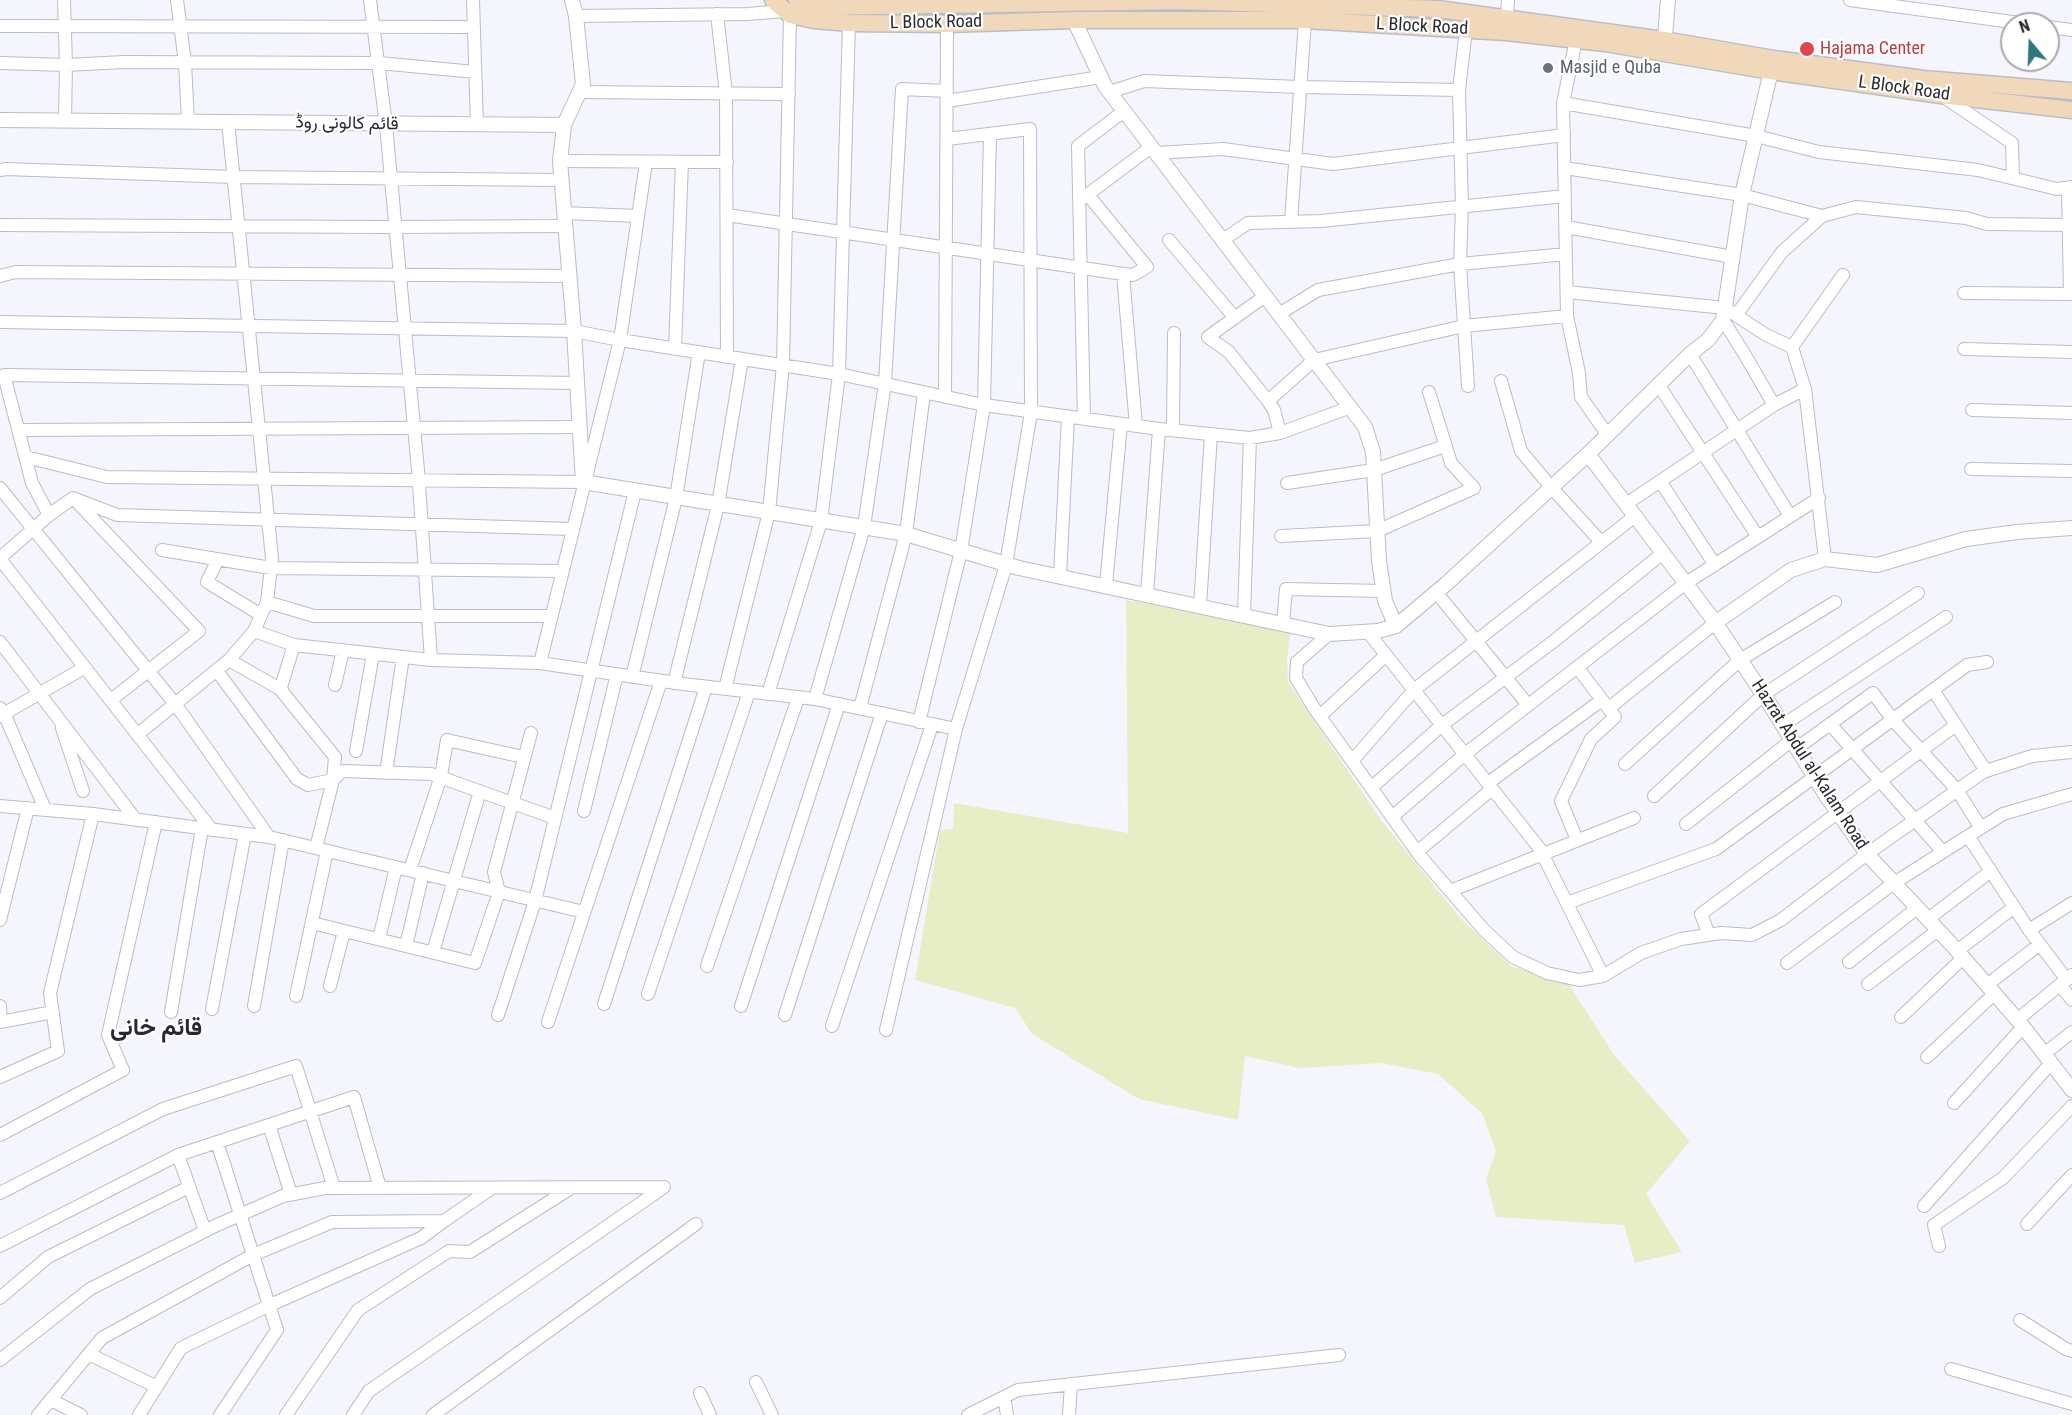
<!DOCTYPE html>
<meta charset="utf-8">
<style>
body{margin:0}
#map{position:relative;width:2072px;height:1415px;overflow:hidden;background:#f5f6fd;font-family:"Roboto Condensed",sans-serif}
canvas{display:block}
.north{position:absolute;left:2000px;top:12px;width:60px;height:60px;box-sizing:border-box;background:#fff;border:2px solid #aaaaac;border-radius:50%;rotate:341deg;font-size:16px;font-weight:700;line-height:24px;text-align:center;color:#2a2b2f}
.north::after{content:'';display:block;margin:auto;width:21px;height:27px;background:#2d777d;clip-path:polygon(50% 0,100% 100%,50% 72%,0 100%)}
</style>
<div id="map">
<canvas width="2072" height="1415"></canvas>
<div class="north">N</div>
</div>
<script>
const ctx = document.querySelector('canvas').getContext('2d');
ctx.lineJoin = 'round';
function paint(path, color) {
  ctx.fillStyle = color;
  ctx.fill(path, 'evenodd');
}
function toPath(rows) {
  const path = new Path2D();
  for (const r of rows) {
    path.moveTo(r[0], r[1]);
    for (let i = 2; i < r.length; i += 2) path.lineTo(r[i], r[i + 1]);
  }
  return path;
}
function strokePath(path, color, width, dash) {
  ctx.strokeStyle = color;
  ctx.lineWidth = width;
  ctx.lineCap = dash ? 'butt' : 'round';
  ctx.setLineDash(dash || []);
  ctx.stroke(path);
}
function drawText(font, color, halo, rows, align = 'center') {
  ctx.font = font + ' "Roboto Condensed",Vazirmatn,sans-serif';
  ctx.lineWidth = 4.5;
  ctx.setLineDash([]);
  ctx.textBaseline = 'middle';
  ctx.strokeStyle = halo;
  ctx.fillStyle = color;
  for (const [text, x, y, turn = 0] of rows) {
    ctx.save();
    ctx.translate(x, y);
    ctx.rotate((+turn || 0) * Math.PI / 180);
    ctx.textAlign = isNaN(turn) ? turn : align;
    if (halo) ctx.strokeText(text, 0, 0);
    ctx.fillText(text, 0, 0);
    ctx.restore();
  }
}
const green = toPath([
 [1126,600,1291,629,1287,661,1288,682,1381,820,1461,919,1511,966,1568,983,1614,1055,1690,1141,1646,1194,1682,1252,1635,1263,1624,1225,1496,1217,1486,1179,1496,1151,1482,1113,1438,1074,1381,1063,1300,1068,1245,1056,1238,1120,1139,1099,1032,1034,1015,1008,915,980,940,830,953,829,954,803,1128,833]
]);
const minor = toPath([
 [64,0,66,65,65,119],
 [177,0,185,63,188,121],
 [370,0,386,125,418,470,431,660],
 [473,0,477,125],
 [1850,0,2027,24],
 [717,14,726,94,727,357],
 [576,16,747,14,785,11],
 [0,26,474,27],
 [1506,26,1508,0],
 [2048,27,2072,30],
 [1466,29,1459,90,1462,207,1460,264,1468,386],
 [1576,40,1563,103,1567,316,1579,373,1581,397,1607,434],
 [0,63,66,65,124,62,379,63,475,72],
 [580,92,789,94],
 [1110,92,1144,81,1300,87,1459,90],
 [1944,97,2012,143,2013,178],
 [947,101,1101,77],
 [1563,103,1756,136,1819,152,1978,170,2057,189,2072,187],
 [1156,153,1223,149,1333,164,1564,135],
 [560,161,727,162],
 [1565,168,1742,195,1822,216],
 [0,170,6,169,234,177,561,180],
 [2068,188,2070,294],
 [1083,198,1151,147],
 [564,213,638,216],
 [727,215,1123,274,1133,275,1147,267,1088,195],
 [1291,222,1305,20],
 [0,225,387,227,565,226],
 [1566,227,1733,257],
 [1169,240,1235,318],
 [1223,240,1248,223,1321,221,1565,196],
 [1123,274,1136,426],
 [0,276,16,272,569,276],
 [1567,292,1725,308,1766,335,1792,347,1805,389,1825,559],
 [1964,293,2072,294],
 [1265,296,1208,337,1229,352,1268,401,1314,360,1464,326,1567,316],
 [1279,314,1318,290,1460,264,1566,254],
 [1737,314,1782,252,1822,216,1856,207,1966,218,1987,224,2072,225],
 [1723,320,1745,355,1774,405],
 [0,322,574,331,620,340,839,374,984,405,1159,429,1250,438,1280,433,1274,410,1268,401],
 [1792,347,1843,275],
 [675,349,682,162],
 [1964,349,2072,352],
 [1690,354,1790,516],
 [0,378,4,375,577,383],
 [1501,381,1521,451,1551,487,1601,542],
 [1658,384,1758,537],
 [945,397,947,24],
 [1972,410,2072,413],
 [1084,419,1078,146,1124,111],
 [19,430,580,427],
 [1173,430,1174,333],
 [1280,433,1351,407],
 [26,457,107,477,583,482],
 [1971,469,2072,471],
 [1660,481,1715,565],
 [1287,483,1374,470,1445,446],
 [0,488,176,705,269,837],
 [76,501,199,631,111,700],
 [1626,504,1774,405,1805,389],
 [49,515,73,498,117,515,572,529],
 [1281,536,1377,531,1474,488,1451,463,1429,392],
 [162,550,271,568,562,571],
 [0,558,49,515,32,483,4,375],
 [0,559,212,830],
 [218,559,207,582,261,615],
 [1060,576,1068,417],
 [1106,585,1121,424],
 [1436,592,1528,705],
 [1147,594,1159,429],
 [267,602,314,616,551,616],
 [1200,606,1211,434],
 [1244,615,1250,438],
 [1283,624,1286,589,1383,591],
 [254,631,294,645,431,660,540,663,683,684,815,699,956,729],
 [1367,631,1540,849,1603,976],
 [1329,634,1297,662,1296,678,1314,708,1420,856,1484,930,1513,957,1547,973,1579,980,1603,976,1641,953,1681,939,1721,933,1752,935,1781,920,1867,854,1983,772,2032,756,2072,752],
 [0,642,136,820],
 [229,660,280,689,335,757,333,780,316,848],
 [540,663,620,340,646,162],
 [1577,667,1615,717,1591,739,1561,801,1577,840],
 [217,671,297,779,308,785,333,780,342,771,431,774,555,818],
 [632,677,676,498,699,352],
 [674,683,718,505,742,359],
 [335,685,343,650],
 [725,689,769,512,783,365,790,15],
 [1933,690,1986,771],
 [283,693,281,687,294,645],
 [768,694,821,521,839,374,849,23],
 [815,699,864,527,885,383,902,89,947,91],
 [0,708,4,713,45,809],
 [860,708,906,534,924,393],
 [1609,708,1715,623],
 [0,716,84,668],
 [1320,716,1386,655],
 [919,722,961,551,984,405,990,134],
 [1830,724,1943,852],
 [1783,725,1946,617],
 [62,728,83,791],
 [138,734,229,660,254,631,267,602,272,558,228,122],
 [1797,748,1873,693,1893,720,1957,790,1981,828],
 [356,751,373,654],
 [1352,761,1414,690,1635,516],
 [1625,764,1740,660,1835,602],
 [386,773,403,657],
 [1488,783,1602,700],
 [1371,788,1442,725,1554,641,1663,553],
 [1654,796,1763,695,1918,593],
 [0,806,93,814,269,837,584,912],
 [584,811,617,674],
 [1392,817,1465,754,1686,583,1819,498],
 [1686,824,1792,740],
 [1968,836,2029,930,2067,980],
 [1417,852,1492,789],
 [410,870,441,776,447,740,523,757],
 [1450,891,1634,818],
 [1567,903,1716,849,1967,665,1987,662],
 [1928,919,1991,871],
 [0,920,28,808],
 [312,923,475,963,499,892,494,872,531,733],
 [2029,930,2072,903],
 [1709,935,1701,914,1956,725],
 [379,939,396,867],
 [406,946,423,873],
 [1957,951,2014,907],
 [433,952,480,791],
 [1849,962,1917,908],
 [1787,963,1894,883,2003,814,2072,794],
 [707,966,798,698],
 [1868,984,1938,930],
 [1987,985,2040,944],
 [2060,985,2072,1000],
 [330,986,344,931],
 [648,994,749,692],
 [296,996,327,851],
 [604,1004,706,687],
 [0,1006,1,1022],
 [254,1006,283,840],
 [741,1006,839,704],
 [212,1009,245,834],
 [171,1012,202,828],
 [498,1015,535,901,635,491],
 [785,1015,882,713],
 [1901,1017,1963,958],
 [2017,1020,2072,975],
 [0,1022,53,1012],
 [548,1022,661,681],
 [832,1026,932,725],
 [886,1030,956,729,1006,565,1031,412,1030,129,947,139],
 [2044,1054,2072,1032],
 [1927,1057,1994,994],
 [0,1077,58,1051,50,993,93,814],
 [1954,1103,2023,1027],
 [269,1125,291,1194],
 [0,1135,123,1070,108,1035,156,822],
 [217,1142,277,1330,220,1415],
 [178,1155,205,1231],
 [0,1193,163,1109,296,1066,334,1188],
 [1924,1206,2051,1063],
 [2027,1224,2072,1175],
 [0,1246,178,1155,354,1097,380,1188],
 [1939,1246,1934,1225,2003,1178,2072,1106],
 [0,1298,48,1257,189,1187],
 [2020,1320,2066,1349,2072,1351],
 [89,1354,157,1387],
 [0,1360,90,1289,217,1225,283,1196,325,1188,664,1187],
 [1951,1369,2072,1404],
 [756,1382,772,1415],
 [700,1393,710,1415],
 [1004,1397,1007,1415],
 [51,1400,81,1415],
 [38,1415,102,1338,253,1255,332,1222,444,1221,492,1188],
 [139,1415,181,1348,268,1306,421,1238,444,1221],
 [286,1415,358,1310,449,1251,470,1252,571,1188],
 [353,1415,369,1391,664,1187],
 [433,1415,696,1224],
 [968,1415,1018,1390,1339,1355],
 [1069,1415,1071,1384]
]);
const tertiary = toPath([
 [1074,20,1105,86,1365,427,1373,452,1379,561,1385,601,1396,626],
 [1664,48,1668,0],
 [0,120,564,125,583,84,576,16,572,0],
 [564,125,560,161,574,331,583,482,906,534,1019,568,1329,634,1378,631,1396,626,1446,584,1588,454,1690,354,1708,340,1723,320,1742,195,1771,71],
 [1588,454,1712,618,1769,703,1827,797,1867,854,1953,946,2021,1024,2072,1090],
 [1715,623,1791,570,1825,559,1877,565,1966,539,2017,532,2072,528]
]);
const secondary = toPath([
 [773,0,790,15,814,20,849,23,947,24,1074,20,1305,20,1506,32,1605,43,1771,71,1941,95,2072,110],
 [797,0,817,7,1179,1,1438,9,1664,40,1774,59,1924,79,2072,91]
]);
const markers = [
 [1807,49,8,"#e0444e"],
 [1548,68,6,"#6b7280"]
];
const streetNames = [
 ["L Block Road",936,23,-1],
 ["L Block Road",1422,27,3],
 ["L Block Road",1904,89,8],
 ["قائم کالونی روڈ",347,124,1],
 ["Hazrat Abdul al-Kalam Road",1809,765,57]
];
const healthNames = [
 ["Hajama Center",1820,49]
];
const worshipNames = [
 ["Masjid e Quba",1560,68]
];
const districtNames = [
 ["قائم خانى",156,1029]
];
paint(green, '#e7edc5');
strokePath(minor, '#babcc7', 14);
strokePath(tertiary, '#babcc7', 16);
strokePath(secondary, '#babcc7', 19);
strokePath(minor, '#fff', 12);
strokePath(tertiary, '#fff', 14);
strokePath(secondary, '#f2d8ba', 16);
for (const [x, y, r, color] of markers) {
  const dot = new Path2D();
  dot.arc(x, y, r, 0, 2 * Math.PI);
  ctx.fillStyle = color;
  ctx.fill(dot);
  strokePath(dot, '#fff', 2);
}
drawText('18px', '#2a2b2f', '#fff', streetNames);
drawText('18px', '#be3a42', '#fff', healthNames, 'left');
drawText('18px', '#5b616d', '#fff', worshipNames, 'left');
drawText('bold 24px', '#272831', '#fff', districtNames);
</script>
